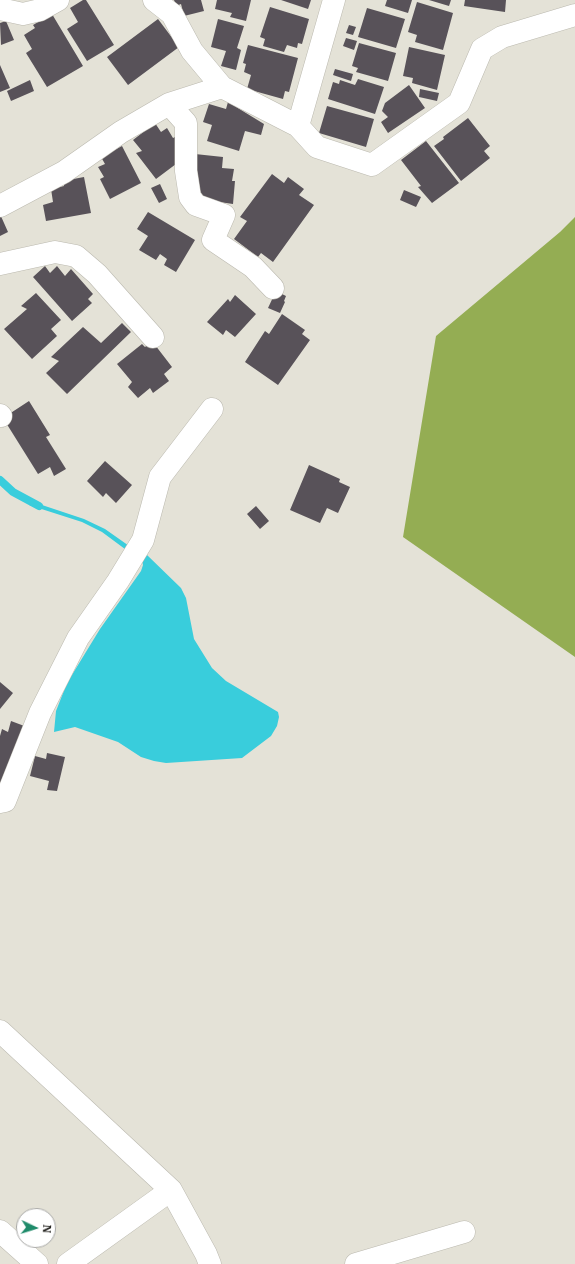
<!DOCTYPE html>
<style>
body{margin:0}
#map{position:relative;width:575px;height:1264px;overflow:hidden;background:#e4e2d7;font-family:"IBM Plex Serif",serif}
canvas{display:block}
.north{position:absolute;left:16px;top:1208px;width:40px;height:40px;box-sizing:border-box;background:#fff;border:1px solid #a7a7a5;border-radius:50%;rotate:94deg;font-size:11px;font-weight:700;line-height:16px;text-align:center;color:#23221e}
.north::after{content:'';display:block;margin:auto;width:14px;height:18px;background:#1f8b6a;clip-path:polygon(50% 0,100% 100%,50% 72%,0 100%)}
</style>
<div id="map">
<canvas width="575" height="1264"></canvas>
<div class="north">N</div>
</div>
<script>
const ctx = document.querySelector('canvas').getContext('2d');
ctx.lineJoin = 'round';
function paint(path, color) {
  ctx.fillStyle = color;
  ctx.fill(path, 'evenodd');
}
function toPath(rows) {
  const path = new Path2D();
  for (const r of rows) {
    path.moveTo(r[0], r[1]);
    for (let i = 2; i < r.length; i += 2) path.lineTo(r[i], r[i + 1]);
  }
  return path;
}
function strokePath(path, color, width, dash) {
  ctx.strokeStyle = color;
  ctx.lineWidth = width;
  ctx.lineCap = dash ? 'butt' : 'round';
  ctx.setLineDash(dash || []);
  ctx.stroke(path);
}
const forest = toPath([
 [575,217,575,657,403,537,436,336,560,232]
]);
const water = toPath([
 [30,501,84,519,105,529,132,548,129,552,102,532,82,522,29,505],
 [146,554,181,588,186,598,194,639,212,668,226,681,278,712,279,717,277,726,271,736,242,758,166,763,154,761,141,757,118,742,75,727,54,732,56,711,67,683,100,629,141,571,143,565,142,561]
]);
const stream = toPath([
 [0,480,13,492,39,506]
]);
const building = toPath([
 [83,0,86,0,114,45,87,61,67,29,78,22,70,8],
 [174,0,201,0,204,11,184,16,181,4,176,6],
 [217,0,251,0,246,21,230,17,232,13,215,9],
 [281,0,311,0,308,9],
 [387,0,412,0,408,13,385,6],
 [429,0,451,0,449,6],
 [465,0,506,0,505,12,464,6],
 [417,2,453,13,443,50,415,42,417,35,408,32],
 [270,7,309,19,302,44,298,43,297,48,287,45,284,52,263,46,265,39,260,37],
 [367,8,405,19,396,48,358,37],
 [52,14,83,66,47,87,26,53,32,49,24,35,35,28,33,25],
 [158,19,179,47,128,85,107,57],
 [218,19,244,26,237,48,241,50,236,70,221,66,226,51,211,47],
 [6,21,14,40,1,45,0,23],
 [349,25,356,27,353,35,346,33],
 [346,38,357,41,354,50,343,46],
 [359,43,396,53,388,81,356,72,358,68,352,66],
 [248,45,298,58,289,92,285,91,283,99,247,89,251,75,244,72,246,64,243,63],
 [409,47,445,55,437,90,412,83,413,78,403,76],
 [0,65,10,88,0,92],
 [335,69,353,74,351,81,333,75],
 [358,79,384,87,375,114,328,99,333,82,339,84,340,80,355,85],
 [30,80,34,91,11,101,7,91],
 [409,85,425,108,388,133,381,122,388,117,382,111,385,103],
 [420,89,439,93,437,101,419,97],
 [228,102,264,124,261,135,245,131,239,151,207,141,212,125,203,122,209,104,226,109],
 [327,106,374,119,366,147,319,133],
 [468,118,490,146,484,151,490,158,461,181,434,146,444,139,443,137],
 [155,123,161,132,167,128,173,138,179,135,180,161,156,179,136,153,142,151,133,140],
 [426,141,459,183,432,203,418,187,421,186,401,160],
 [122,146,141,183,110,199,100,179,104,177,98,167,105,164,101,157],
 [195,154,223,157,222,168,234,169,232,181,235,181,233,204,199,199],
 [272,174,284,183,288,177,304,189,299,195,314,205,273,262,261,253,258,257,234,239,247,221,240,217],
 [84,177,91,213,46,221,43,205,53,202,51,189,64,186,63,181],
 [160,184,167,199,159,203,151,188],
 [404,190,421,197,416,207,400,200],
 [148,212,195,240,176,272,164,265,167,259,160,254,156,260,139,250,148,236,137,229],
 [0,214,8,232,0,236],
 [45,266,50,273,57,266,65,276,71,269,93,294,88,299,92,303,72,321,33,277],
 [276,291,286,296,284,301,285,302,280,313,268,308],
 [36,293,61,320,51,329,57,336,32,359,4,329,27,309,21,306],
 [235,295,256,314,235,337,226,330,223,335,207,322,228,299,230,302],
 [282,314,305,330,302,334,310,340,278,385,245,362,265,331,269,334],
 [122,323,131,332,67,394,46,373,59,361,51,357,83,327,101,343],
 [152,341,172,367,164,374,169,381,153,393,150,388,138,398,128,387,132,382,117,364,142,344,145,347],
 [29,401,50,435,46,437,66,469,54,476,50,467,38,474,3,418],
 [105,461,132,485,116,503,106,493,103,497,87,481],
 [309,465,340,479,339,482,350,487,338,513,327,508,320,523,290,510],
 [256,506,269,521,260,529,247,514],
 [0,682,13,693,0,709],
 [11,721,27,727,0,786,0,736,2,729,8,732],
 [47,753,65,757,57,791,47,790,49,781,30,776,35,756,46,759]
]);
const minor = toPath([
 [154,0,172,14,192,51,222,87,298,126,317,147,372,165,459,103,482,49,502,37,575,15],
 [0,9,23,14,40,10,58,0],
 [169,104,186,123,186,171,190,197,196,205,224,215,213,240,253,267,273,288],
 [298,126,334,0],
 [0,206,64,172,121,132,169,104,222,87],
 [0,264,55,252,76,256,97,274,153,337],
 [0,415,1,416],
 [0,802,5,801,40,713,78,638,118,581,143,540,160,477,212,409],
 [0,1031,171,1190,206,1254,210,1264],
 [0,1231,37,1264],
 [68,1264,171,1190],
 [356,1264,464,1232]
]);
paint(forest, '#94ad53');
paint(water, '#39cddc');
strokePath(stream, '#39cddc', 8);
paint(building, '#585259');
strokePath(minor, '#bbb9af', 23);
strokePath(minor, '#fff', 22);
</script>
